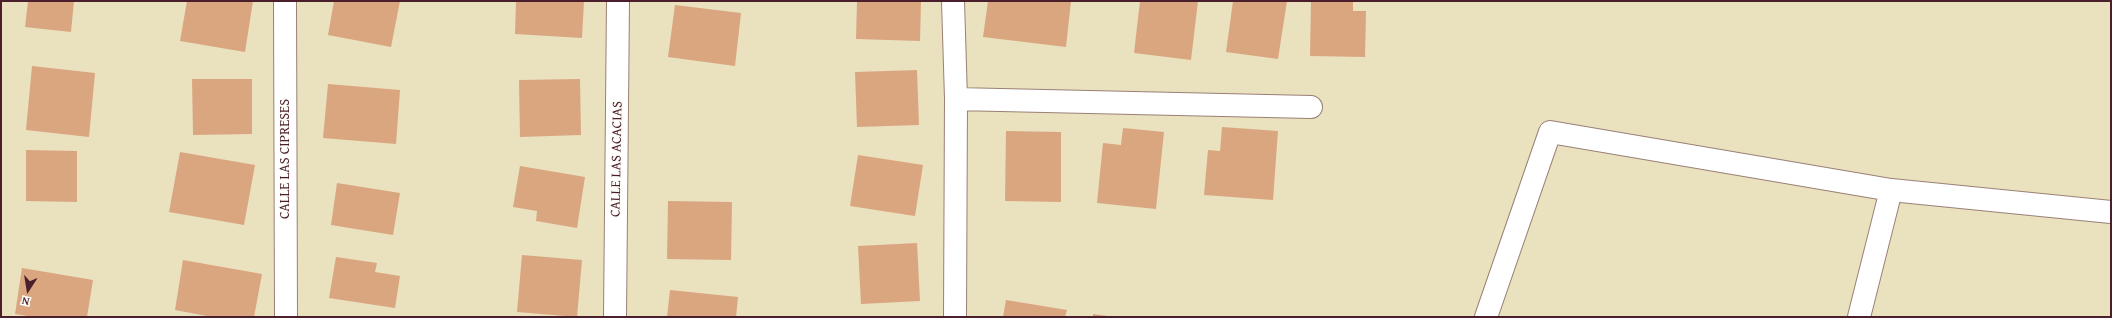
<!DOCTYPE html>
<style>
body{margin:0}
#map{position:relative;width:2112px;height:318px;overflow:hidden;background:#eae1bf;font-family:"Gentium Book Plus",serif}
canvas{display:block}
.frame{position:absolute;inset:0;border:2px solid #4a1f2b;pointer-events:none}
.north{position:absolute;left:8px;top:270px;width:40px;height:40px;-webkit-text-stroke:3px #fdfcf7;paint-order:stroke;rotate:192deg;font-size:11px;font-weight:700;line-height:16px;text-align:center;color:#4a1f2b}
.north::after{content:'';display:block;margin:auto;width:14px;height:18px;background:#4a1f2b;clip-path:polygon(50% 0,100% 100%,50% 72%,0 100%)}
</style>
<div id="map">
<canvas width="2112" height="318"></canvas>
<div class="frame"></div>
<div class="north">N</div>
</div>
<script>
const ctx = document.querySelector('canvas').getContext('2d');
ctx.lineJoin = 'round';
function paint(path, color) {
  ctx.fillStyle = color;
  ctx.fill(path, 'evenodd');
}
function toPath(rows) {
  const path = new Path2D();
  for (const r of rows) {
    path.moveTo(r[0], r[1]);
    for (let i = 2; i < r.length; i += 2) path.lineTo(r[i], r[i + 1]);
  }
  return path;
}
function strokePath(path, color, width, dash) {
  ctx.strokeStyle = color;
  ctx.lineWidth = width;
  ctx.lineCap = dash ? 'butt' : 'round';
  ctx.setLineDash(dash || []);
  ctx.stroke(path);
}
function drawText(font, color, halo, rows, align = 'center') {
  ctx.font = font + ' "Gentium Book Plus",serif';
  ctx.lineWidth = 3;
  ctx.setLineDash([]);
  ctx.textBaseline = 'middle';
  ctx.strokeStyle = halo;
  ctx.fillStyle = color;
  for (const [text, x, y, turn = 0] of rows) {
    ctx.save();
    ctx.translate(x, y);
    ctx.rotate((+turn || 0) * Math.PI / 180);
    ctx.textAlign = isNaN(turn) ? turn : align;
    if (halo) ctx.strokeText(text, 0, 0);
    ctx.fillText(text, 0, 0);
    ctx.restore();
  }
}
const building = toPath([
 [28,1,74,1,71,32,25,27],
 [187,1,253,1,245,52,180,41],
 [334,1,400,1,391,47,328,35],
 [516,1,584,1,582,38,515,34],
 [857,1,921,1,920,41,856,39],
 [988,1,1071,1,1066,47,983,37],
 [1140,1,1198,1,1191,60,1134,53],
 [1233,1,1287,1,1278,59,1226,52],
 [1311,1,1353,1,1353,11,1366,11,1365,57,1310,56],
 [675,5,741,13,735,66,668,57],
 [32,66,95,73,89,137,26,130],
 [917,70,919,125,857,127,855,72],
 [192,79,252,79,252,134,193,135],
 [580,79,581,135,520,137,519,80],
 [328,84,400,90,396,144,323,138],
 [1222,127,1278,131,1273,200,1204,195,1208,150,1220,151],
 [1123,128,1164,132,1156,209,1097,203,1103,143,1121,145],
 [1006,131,1061,132,1061,202,1005,201],
 [26,150,77,151,77,202,26,201],
 [180,152,255,165,244,225,169,212],
 [858,155,923,165,915,216,850,206],
 [520,166,585,177,577,228,536,221,537,211,513,207],
 [337,183,400,193,393,235,331,225],
 [668,201,732,202,731,260,667,259],
 [917,243,920,301,861,304,858,246],
 [522,255,582,260,577,317,517,312],
 [336,257,377,263,375,272,400,276,395,308,329,298],
 [183,260,262,274,254,317,212,317,175,310],
 [22,268,93,280,87,317,34,317,15,314],
 [670,290,738,297,736,317,667,317],
 [1006,300,1067,310,1065,317,1003,317],
 [1093,314,1108,316,1108,317,1093,317]
]);
const minor = toPath([
 [285,1,286,317],
 [953,1,956,99,955,317],
 [956,99,1311,107],
 [615,317,618,1],
 [1486,317,1550,132,1891,190,2111,212],
 [1859,317,1891,190]
]);
const streetNames = [
 ["CALLE LAS CIPRESES",285,159,-90],
 ["CALLE LAS ACACIAS",617,159,-89]
];
paint(building, '#daa680');
strokePath(minor, '#9a8075', 24);
strokePath(minor, '#fff', 22);
drawText('14px', '#4a1f2b', '#fdfcf7', streetNames);
</script>
